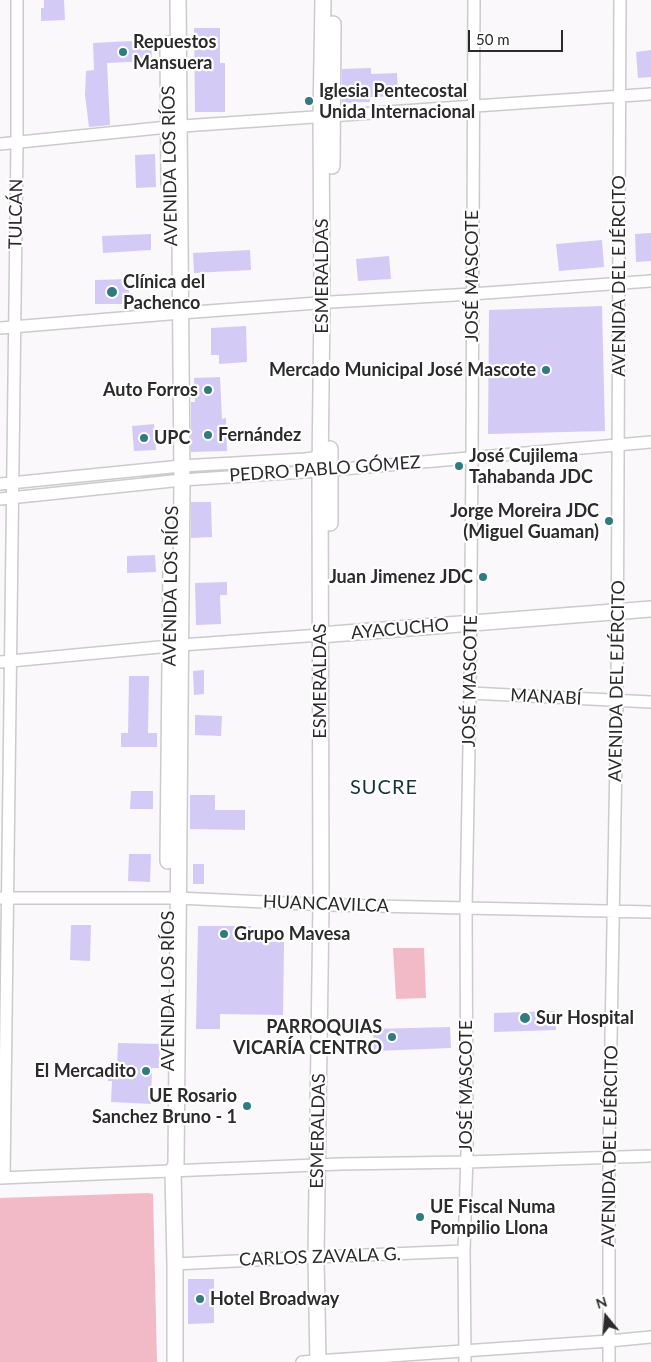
<!DOCTYPE html>
<meta charset="utf-8">
<style>
body{margin:0}
#map{position:relative;width:651px;height:1362px;overflow:hidden;background:#faf8fa;font-family:Lato,sans-serif}
canvas{display:block}
.north{position:absolute;left:581px;top:1292px;width:50px;height:50px;-webkit-text-stroke:4px #fff;paint-order:stroke;rotate:343deg;font-size:14px;font-weight:700;line-height:20px;text-align:center;color:#2b2b2c}
.north::after{content:'';display:block;margin:auto;width:18px;height:22px;background:#2b2b2c;clip-path:polygon(50% 0,100% 100%,50% 72%,0 100%)}
.scale{position:absolute;left:468px;top:30px;width:95px;height:22px;box-sizing:border-box;border:2px solid #2b2b2c;border-top:0;padding-left:6px;font-size:15px;line-height:18px;white-space:nowrap;color:#2b2b2c;-webkit-text-stroke:4px #fff;paint-order:stroke}
</style>
<div id="map">
<canvas width="651" height="1362"></canvas>
<div class="north">N</div>
<div class="scale">50 m</div>
</div>
<script>
const ctx = document.querySelector('canvas').getContext('2d');
ctx.lineJoin = 'round';
function paint(path, color) {
  ctx.fillStyle = color;
  ctx.fill(path, 'evenodd');
}
function toPath(rows) {
  const path = new Path2D();
  for (const r of rows) {
    path.moveTo(r[0], r[1]);
    for (let i = 2; i < r.length; i += 2) path.lineTo(r[i], r[i + 1]);
  }
  return path;
}
function strokePath(path, color, width, dash) {
  ctx.strokeStyle = color;
  ctx.lineWidth = width;
  ctx.lineCap = dash ? 'butt' : 'round';
  ctx.setLineDash(dash || []);
  ctx.stroke(path);
}
function drawText(font, color, halo, rows, align = 'center') {
  ctx.font = font + ' Lato,sans-serif';
  ctx.lineWidth = 4.5;
  ctx.setLineDash([]);
  ctx.textBaseline = 'middle';
  ctx.strokeStyle = halo;
  ctx.fillStyle = color;
  for (const [text, x, y, turn = 0] of rows) {
    ctx.save();
    ctx.translate(x, y);
    ctx.rotate((+turn || 0) * Math.PI / 180);
    ctx.textAlign = isNaN(turn) ? turn : align;
    if (halo) ctx.strokeText(text, 0, 0);
    ctx.fillText(text, 0, 0);
    ctx.restore();
  }
}
const green = toPath([
 [393,948,424,948,426,998,396,999],
 [148,1193,153,1194,157,1362,0,1362,0,1198]
]);
const building = toPath([
 [44,0,64,0,65,20,41,21,41,8,44,8],
 [194,28,220,28,220,63,225,63,225,112,195,112],
 [151,40,152,61,107,63,110,125,89,127,85,95,86,71,94,70,93,43],
 [651,50,651,77,638,78,636,52],
 [371,68,371,74,397,73,398,96,370,97,370,102,342,103,342,69],
 [155,154,156,187,136,188,135,155],
 [651,233,651,261,636,262,635,234],
 [151,234,151,250,103,253,102,236],
 [602,240,604,267,559,271,556,244],
 [250,250,251,270,194,273,193,253],
 [389,256,391,279,358,281,356,259],
 [129,279,129,304,95,304,95,280],
 [602,306,605,431,488,434,489,310],
 [246,326,247,362,219,364,219,355,211,355,211,328],
 [220,377,222,419,226,418,227,451,191,452,191,402,195,402,194,378],
 [154,424,156,450,134,451,132,426],
 [191,502,211,502,212,537,191,538],
 [155,555,156,572,127,573,127,556],
 [227,582,227,595,220,595,221,624,196,625,195,583],
 [204,670,204,694,194,695,193,671],
 [129,676,149,676,148,733,157,733,157,747,121,747,121,733,128,733],
 [195,715,222,716,221,736,195,735],
 [131,791,153,791,153,809,130,809],
 [190,795,215,795,215,810,245,810,245,830,190,829],
 [129,854,151,854,150,882,128,881],
 [193,864,204,864,204,884,193,884],
 [71,925,91,925,90,961,70,960],
 [198,926,251,926,250,941,284,942,283,1015,220,1014,220,1029,196,1029],
 [555,1011,556,1030,494,1032,494,1013],
 [450,1027,451,1048,374,1051,373,1029],
 [118,1043,160,1044,159,1068,152,1068,151,1104,111,1102,112,1081,108,1081,108,1067,117,1067],
 [188,1279,214,1279,214,1323,188,1324]
]);
const street = toPath([
 [0,144,168,127,651,94],
 [0,328,181,313,331,302,472,294,651,281],
 [0,484,181,466,305,459,327,456],
 [0,499,182,480,320,471,651,442],
 [0,662,181,645,320,635],
 [470,693,651,702],
 [0,898,178,898,329,905,651,912],
 [0,1178,340,1164,467,1162,651,1156],
 [4,1178,17,143,17,0],
 [175,1264,316,1257,464,1251],
 [302,1362,609,1341,651,1337],
 [465,1362,464,1251,467,1153,466,907,470,693,472,458,474,0],
 [609,1362,609,1151,617,701,620,0]
]);
const secondary = toPath([
 [168,44,169,183],
 [332,166,333,24],
 [330,523,330,449],
 [320,635,651,609],
 [168,861,171,564],
 [175,1362,175,1264,173,1171,176,1164,182,480,178,0],
 [318,1362,316,1257,321,905,320,471,322,303,321,117,323,0]
]);
const markers = [
 [123,52,5,"#317a80"],
 [309,101,5,"#317a80"],
 [112,292,6,"#317a80"],
 [546,370,5,"#317a80"],
 [208,390,5,"#317a80"],
 [208,435,5,"#317a80"],
 [144,438,5,"#317a80"],
 [459,466,5,"#317a80"],
 [609,521,5,"#317a80"],
 [483,577,5,"#317a80"],
 [224,934,5,"#317a80"],
 [525,1018,6,"#317a80"],
 [392,1037,5,"#317a80"],
 [146,1071,5,"#317a80"],
 [247,1106,5,"#317a80"],
 [420,1217,5,"#317a80"],
 [200,1299,5,"#317a80"]
];
const poiNames = [
 ["Repuestos",133,42],
 ["Mansuera",133,63],
 ["Iglesia Pentecostal",319,91],
 ["Unida Internacional",319,112],
 ["Clínica del",123,282],
 ["Pachenco",123,303],
 ["Mercado Municipal José Mascote",536,370,"right"],
 ["Auto Forros",198,390,"right"],
 ["Fernández",218,435],
 ["UPC",154,438],
 ["José Cujilema",469,456],
 ["Tahabanda JDC",469,477],
 ["Jorge Moreira JDC",599,511,"right"],
 ["(Miguel Guaman)",599,532,"right"],
 ["Juan Jimenez JDC",473,577,"right"],
 ["Grupo Mavesa",234,934],
 ["Sur Hospital",536,1018],
 ["PARROQUIAS",382,1027,"right"],
 ["VICARÍA CENTRO",382,1048,"right"],
 ["El Mercadito",136,1071,"right"],
 ["UE Rosario",237,1096,"right"],
 ["Sanchez Bruno - 1",237,1117,"right"],
 ["UE Fiscal Numa",430,1207],
 ["Pompilio Llona",430,1228],
 ["Hotel Broadway",210,1299]
];
const streetNames = [
 ["AVENIDA LOS RÍOS",170,166,-91],
 ["TULCÁN",16,214,-89],
 ["ESMERALDAS",322,276,-90],
 ["JOSÉ MASCOTE",472,276,-90],
 ["AVENIDA DEL EJÉRCITO",619,276,-90],
 ["PEDRO PABLO GÓMEZ",325,469,-4],
 ["AVENIDA LOS RÍOS",171,586,-89],
 ["AYACUCHO",400,629,-5],
 ["ESMERALDAS",320,681,-90],
 ["JOSÉ MASCOTE",470,681,-89],
 ["AVENIDA DEL EJÉRCITO",617,681,-89],
 ["MANABÍ",546,697,3],
 ["HUANCAVILCA",326,904,2],
 ["AVENIDA LOS RÍOS",168,991,-90],
 ["JOSÉ MASCOTE",466,1086,-90],
 ["ESMERALDAS",318,1131,-89],
 ["AVENIDA DEL EJÉRCITO",610,1146,-89],
 ["CARLOS ZAVALA G.",320,1257,-2]
];
const quarterNames = [
 ["SUCRE",384,788]
];
paint(green, '#f2b9c7');
paint(building, '#d3caf6');
strokePath(street, '#cccacc', 14);
strokePath(secondary, '#cccacc', 18);
strokePath(street, '#fff', 11);
strokePath(secondary, '#fff', 15);
for (const [x, y, r, color] of markers) {
  const dot = new Path2D();
  dot.arc(x, y, r, 0, 2 * Math.PI);
  ctx.fillStyle = color;
  ctx.fill(dot);
  strokePath(dot, '#fff', 2);
}
drawText('bold 18px', '#2b2b2c', '#fff', poiNames, 'left');
drawText('18px', '#2b2b2c', '#fff', streetNames);
ctx.letterSpacing = '1px';
drawText('20px', '#113437', '#fff', quarterNames);
ctx.letterSpacing = '0px';
</script>
